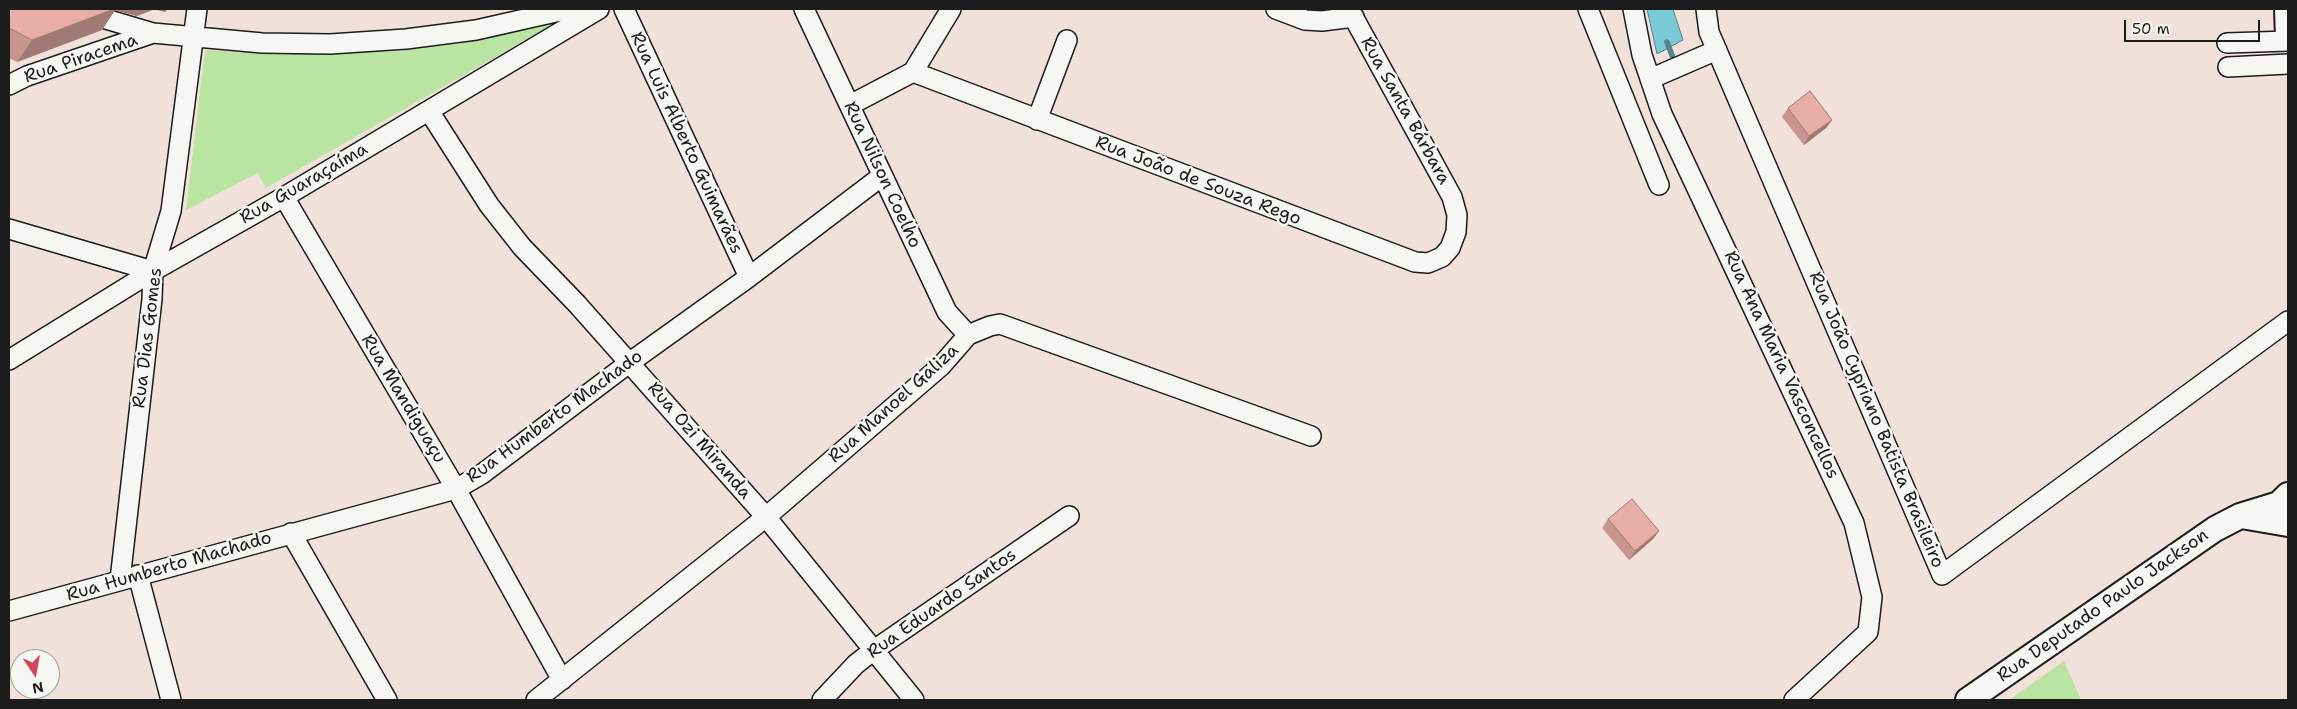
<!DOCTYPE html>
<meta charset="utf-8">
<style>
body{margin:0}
#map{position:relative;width:2297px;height:709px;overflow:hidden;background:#f2e0db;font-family:"Shantell Sans",sans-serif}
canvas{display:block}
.frame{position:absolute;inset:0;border:10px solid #1c1c1c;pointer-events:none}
.north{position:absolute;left:10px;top:649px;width:50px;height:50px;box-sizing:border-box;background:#f6f6f2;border:1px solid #9f9f9c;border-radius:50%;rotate:168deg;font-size:14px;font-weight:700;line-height:20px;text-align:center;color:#1c1c1c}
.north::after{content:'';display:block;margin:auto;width:18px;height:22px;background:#d1495b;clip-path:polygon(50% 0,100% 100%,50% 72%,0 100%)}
.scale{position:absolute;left:2124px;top:20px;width:136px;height:22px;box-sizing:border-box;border:2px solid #1c1c1c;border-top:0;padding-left:6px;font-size:15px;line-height:18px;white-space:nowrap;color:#1c1c1c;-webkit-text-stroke:4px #f6f6f2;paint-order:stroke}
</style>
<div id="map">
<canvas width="2297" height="709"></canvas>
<div class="frame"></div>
<div class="north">N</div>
<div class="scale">50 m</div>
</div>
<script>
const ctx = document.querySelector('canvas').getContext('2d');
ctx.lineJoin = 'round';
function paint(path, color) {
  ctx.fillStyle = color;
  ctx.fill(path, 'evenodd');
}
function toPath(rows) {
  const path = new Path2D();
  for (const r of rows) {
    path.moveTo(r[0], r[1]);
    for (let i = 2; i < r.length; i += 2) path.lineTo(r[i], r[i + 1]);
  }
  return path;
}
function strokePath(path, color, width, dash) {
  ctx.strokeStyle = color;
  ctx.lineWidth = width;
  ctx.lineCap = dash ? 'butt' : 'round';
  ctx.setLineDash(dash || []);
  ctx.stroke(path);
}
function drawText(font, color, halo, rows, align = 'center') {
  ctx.font = font + ' "Shantell Sans",sans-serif';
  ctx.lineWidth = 5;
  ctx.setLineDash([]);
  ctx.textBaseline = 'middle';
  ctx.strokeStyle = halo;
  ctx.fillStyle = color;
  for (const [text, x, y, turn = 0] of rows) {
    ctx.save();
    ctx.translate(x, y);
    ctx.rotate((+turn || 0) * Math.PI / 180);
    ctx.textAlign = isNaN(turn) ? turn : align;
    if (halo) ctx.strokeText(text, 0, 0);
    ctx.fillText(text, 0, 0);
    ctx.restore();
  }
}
const green = toPath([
 [555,23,266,188,258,173,186,210,205,50,263,54,397,51,457,44],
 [2064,661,2081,700,2009,700]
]);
const water = toPath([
 [1647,9,1673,9,1683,40,1657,54,1647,9]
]);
const stream = toPath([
 [1667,42,1676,66]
]);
const minor = toPath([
 [72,9,153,33,262,43,330,44,406,39,476,30,569,9],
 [624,9,749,277],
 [804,9,947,312,968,335],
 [1276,9,1305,20,1322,21,1354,17],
 [1588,9,1659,185],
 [1633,9,1642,55,1662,114,1854,523,1872,597,1868,632,1794,700],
 [1706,9,1709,32,1942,575,2288,321],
 [2227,43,2288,41],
 [2228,67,2288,64],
 [913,72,951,9],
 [1650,79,1717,50],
 [9,85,27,76,153,33],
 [850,105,913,72,1415,262,1428,263,1442,257,1450,248,1456,232,1457,215,1452,197,1349,9],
 [429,111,489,205,522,247,577,304,766,517,914,700],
 [1037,120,1067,40],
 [284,197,456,489,562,680],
 [9,229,153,271],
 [9,360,153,271,284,197,599,9],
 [291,533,387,700],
 [138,575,171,700],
 [120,580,152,299,153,271,171,211,197,9],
 [9,611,456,489,482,474,629,363,749,277,882,176],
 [536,700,766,517,941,366,968,335,990,326,1000,324,1311,436],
 [822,700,856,664,874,650,1069,516]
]);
const major = toPath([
 [2287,9,2288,37],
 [2247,517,2288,524],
 [1968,700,2215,529,2240,516,2279,504,2288,495]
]);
const wall = toPath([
 [9,9,167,9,165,12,155,9,137,16,115,10,102,30,17,62,9,58],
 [1788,108,1832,120,1826,128,1804,145,1782,117],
 [1608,519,1659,531,1653,539,1629,560,1602,528]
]);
const shadedWall = toPath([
 [111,9,167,9,165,12,155,9,137,16,115,10,102,30,17,62,32,40],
 [1832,120,1826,128,1804,145,1809,136],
 [1659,531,1653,539,1629,560,1635,551]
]);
const building = toPath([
 [9,9,114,9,32,40,9,28,9,9],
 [1810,91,1832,120,1809,136,1788,108,1810,91],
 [1632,499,1659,531,1635,551,1608,519,1632,499]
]);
const streetNames = [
 ["Rua Piracema",81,59,-19],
 ["Rua Santa Bárbara",1405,111,61],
 ["Rua Luis Alberto Guimarães",686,143,65],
 ["Rua Nilson Coelho",882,175,65],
 ["Rua João de Souza Rego",1198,181,21],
 ["Rua Guaraçaíma",304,184,-30],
 ["Rua Dias Gomes",148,338,-83],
 ["Rua Ana Maria Vasconcellos",1781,365,65],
 ["Rua Mandiguaçu",403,399,59],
 ["Rua Manoel Galiza",894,404,-42],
 ["Rua Humberto Machado",555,417,-36],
 ["Rua João Cypriano Batista Brasileiro",1876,420,67],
 ["Rua Ozi Miranda",699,441,49],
 ["Rua Humberto Machado",169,567,-16],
 ["Rua Eduardo Santos",942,604,-35],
 ["Rua Deputado Paulo Jackson",2103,606,-35]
];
paint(green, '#bae4a1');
paint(water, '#7ac9d7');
strokePath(water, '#54848c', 1);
strokePath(stream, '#54848c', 5.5);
strokePath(minor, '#1c1c1c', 22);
strokePath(major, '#1c1c1c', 28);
strokePath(minor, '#f6f6f2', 19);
strokePath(major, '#f6f6f2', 24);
paint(wall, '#c8968f');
paint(shadedWall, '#a27a74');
paint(building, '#e8aea6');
strokePath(building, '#a27a74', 1);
drawText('18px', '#1c1c1c', '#f6f6f2', streetNames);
</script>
